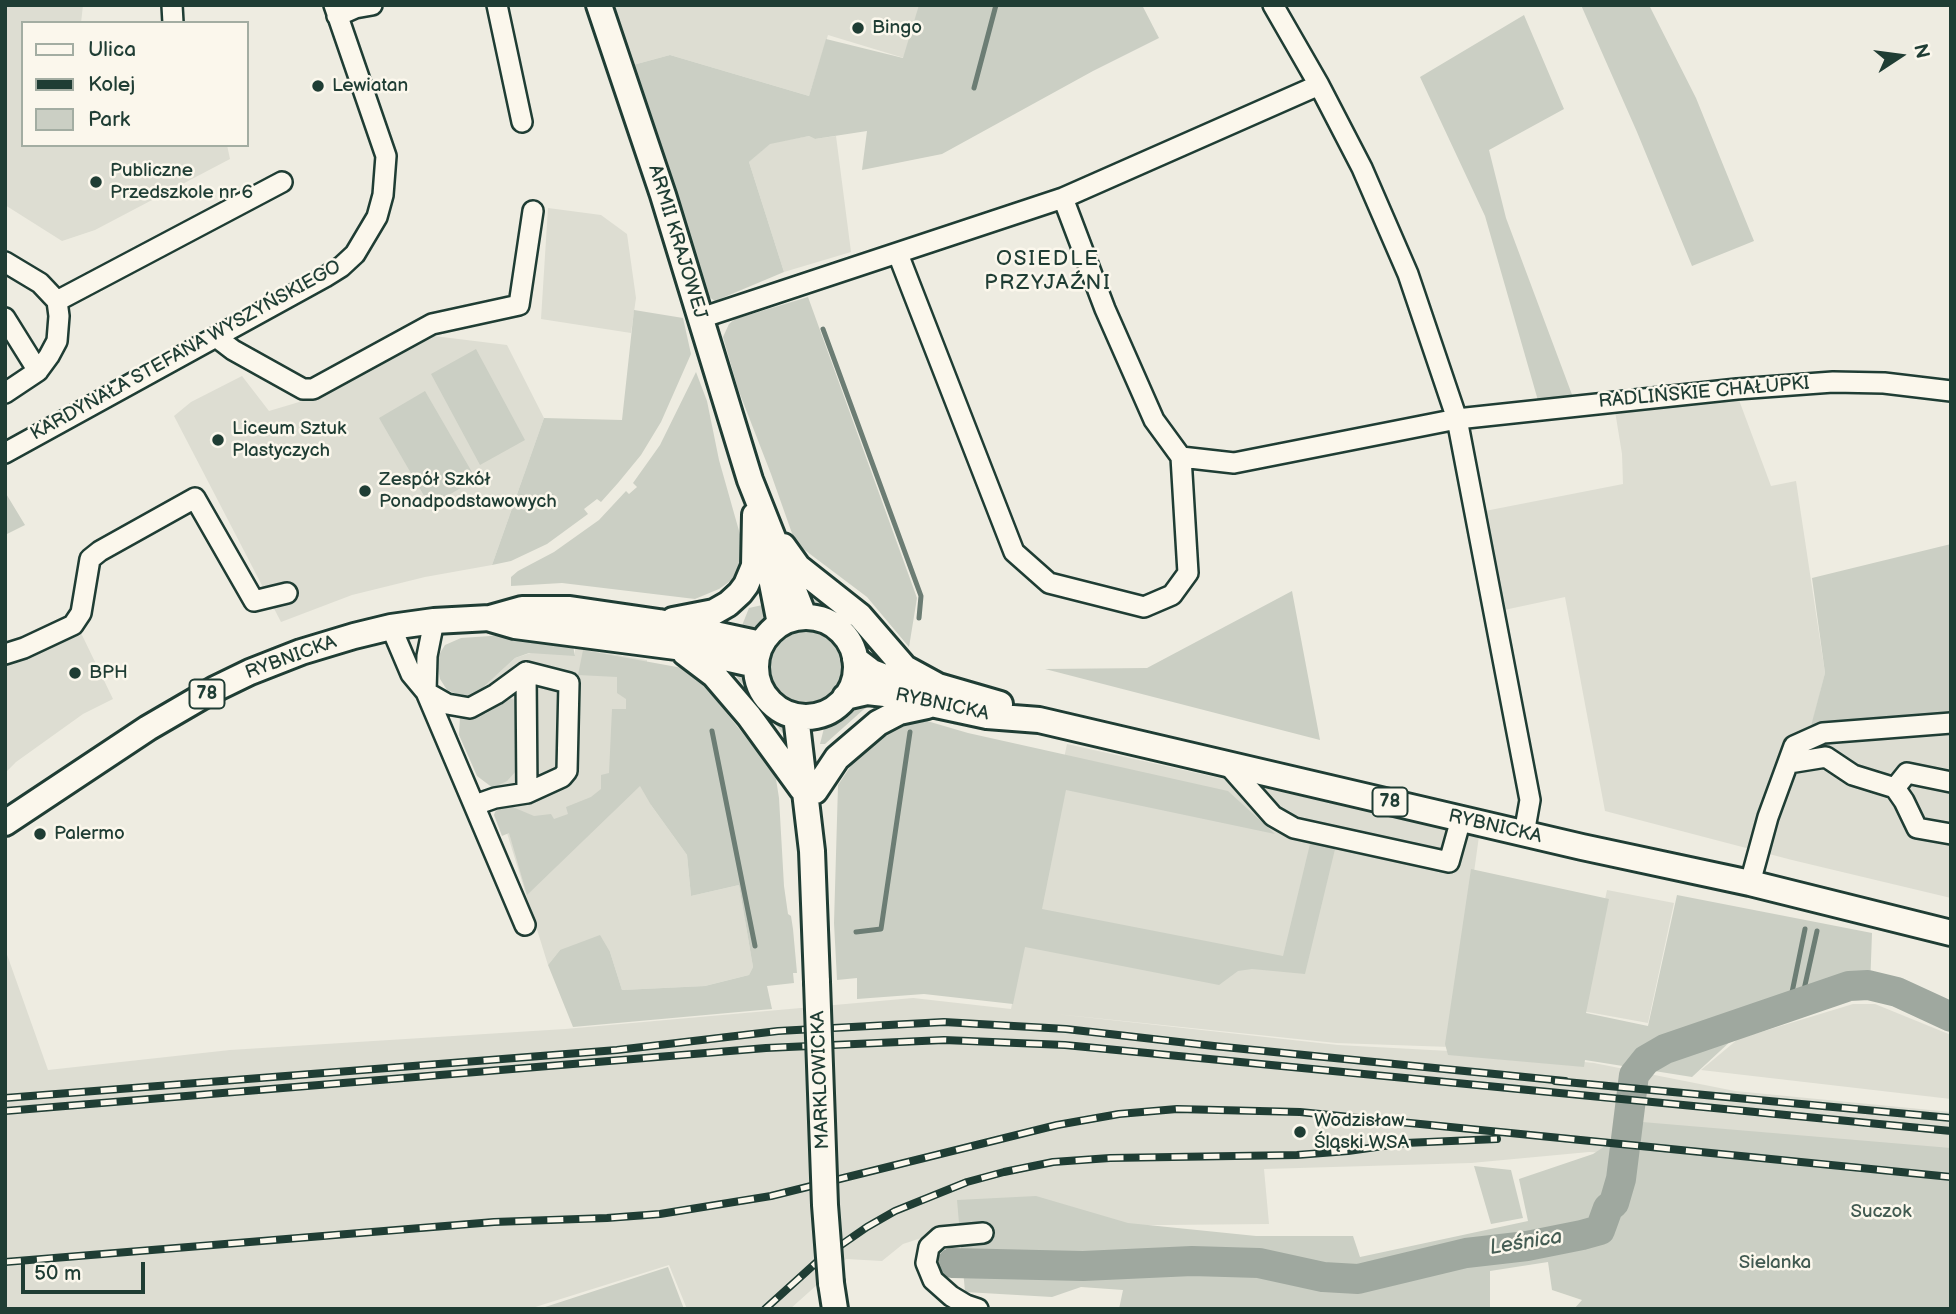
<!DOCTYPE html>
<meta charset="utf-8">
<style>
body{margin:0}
#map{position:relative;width:1956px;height:1314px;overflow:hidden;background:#eeece1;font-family:"Balsamiq Sans",sans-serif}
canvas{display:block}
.frame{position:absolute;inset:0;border:7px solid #1f3d34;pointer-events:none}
.legend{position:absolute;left:21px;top:21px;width:228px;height:126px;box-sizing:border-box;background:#fbf7ec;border:2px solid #a3ada2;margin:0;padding:9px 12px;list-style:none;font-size:21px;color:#1f3d34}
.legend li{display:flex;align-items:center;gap:14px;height:35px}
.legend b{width:35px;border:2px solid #a3ada2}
.north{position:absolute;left:1865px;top:21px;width:70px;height:70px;-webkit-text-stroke:5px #fbf7ec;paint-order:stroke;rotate:77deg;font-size:19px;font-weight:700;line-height:28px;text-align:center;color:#1f3d34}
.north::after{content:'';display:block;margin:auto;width:24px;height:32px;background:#1f3d34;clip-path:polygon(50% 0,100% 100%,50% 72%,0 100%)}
.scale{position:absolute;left:21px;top:1262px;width:124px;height:32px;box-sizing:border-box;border:4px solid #1f3d34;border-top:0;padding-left:9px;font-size:21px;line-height:24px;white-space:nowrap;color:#1f3d34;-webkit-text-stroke:5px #fbf7ec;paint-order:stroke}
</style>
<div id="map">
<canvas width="1956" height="1314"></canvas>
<div class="frame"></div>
<ul class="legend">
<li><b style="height:9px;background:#fbf7ec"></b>Ulica</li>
<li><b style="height:9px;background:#1f3d34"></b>Kolej</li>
<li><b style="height:19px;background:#cbcfc4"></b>Park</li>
</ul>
<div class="north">N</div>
<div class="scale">50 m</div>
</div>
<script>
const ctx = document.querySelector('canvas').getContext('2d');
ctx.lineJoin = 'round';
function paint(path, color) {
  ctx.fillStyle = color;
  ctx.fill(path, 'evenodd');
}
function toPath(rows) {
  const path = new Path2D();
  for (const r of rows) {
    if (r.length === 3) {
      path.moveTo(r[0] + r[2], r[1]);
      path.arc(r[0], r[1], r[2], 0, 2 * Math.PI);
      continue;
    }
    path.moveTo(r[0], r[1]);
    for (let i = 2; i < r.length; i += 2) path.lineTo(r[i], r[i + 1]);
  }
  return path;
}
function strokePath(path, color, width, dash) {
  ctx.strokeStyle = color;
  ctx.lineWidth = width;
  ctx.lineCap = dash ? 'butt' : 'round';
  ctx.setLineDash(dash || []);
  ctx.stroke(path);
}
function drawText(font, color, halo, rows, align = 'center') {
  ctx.font = font + ' "Balsamiq Sans",sans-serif';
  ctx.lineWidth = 5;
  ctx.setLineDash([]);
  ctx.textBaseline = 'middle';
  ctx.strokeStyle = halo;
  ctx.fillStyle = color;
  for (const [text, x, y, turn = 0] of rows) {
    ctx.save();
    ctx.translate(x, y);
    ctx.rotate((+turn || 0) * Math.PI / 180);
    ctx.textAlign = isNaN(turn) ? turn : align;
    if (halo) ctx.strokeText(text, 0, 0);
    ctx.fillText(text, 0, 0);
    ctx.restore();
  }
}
const built = toPath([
 [5,5,83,5,81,23,23,23,23,145,227,145,230,159,95,230,62,241,5,205],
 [610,5,920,5,904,58,828,35,809,96,670,55,633,65],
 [809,136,815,139,836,136,851,252,784,272,749,162,770,143],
 [548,208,601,215,627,234,636,298,631,333,541,319],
 [434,336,507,345,544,418,492,565,425,577,352,595,281,622,174,416,191,402,242,376,269,411,326,394],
 [1739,400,1771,486,1796,481,1825,673,1812,725,1951,714,1951,898,1792,860,1605,811,1565,597,1504,610,1485,511,1623,484,1622,454,1615,411],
 [64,620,81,633,113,699,83,714,16,762,5,773,5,645],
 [575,648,647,660,651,805,687,855,691,896,739,885,753,967,749,975,705,986,622,990,610,952,560,950,548,965,493,788,497,787,503,702,485,714,460,717,466,698,476,694,515,658,537,651,575,655],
 [1067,744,1479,836,1450,1047,1336,1043,1056,1014,1338,1045,1505,1054,1594,1063,1735,1091,1951,1112,1951,1151,1642,1154,1589,1152,1471,1163,1264,1169,1269,1224,955,1227,903,1244,882,1261,846,1259,790,1309,687,1309,669,1265,529,1309,5,1309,5,949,48,1070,230,1050,565,1029,913,998,1011,1009],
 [1607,890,1674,903,1648,1023,1582,1011],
 [1853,1004,1875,1004,1951,1035,1951,1099,1701,1070,1738,1039]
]);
const green = toPath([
 [919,5,1142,5,1159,38,1093,71,942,154,862,170,867,131,815,139,809,136,770,144,749,162,784,272,715,301,703,293,633,65,670,55,809,96,826,39,903,58],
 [1581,5,1649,5,1696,98,1754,241,1692,266,1637,132],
 [1524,15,1564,109,1489,150,1506,218,1574,400,1539,404,1485,216,1420,77],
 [808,297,917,598,909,647,867,597,802,548,794,539,771,474,738,389,723,337,729,324,735,319],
 [634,310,683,318,691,354,661,422,641,455,618,483,601,502,597,499,584,509,588,514,547,544,511,561,492,565,544,418,622,420],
 [476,349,525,440,480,465,431,374],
 [696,372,707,401,719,460,743,545,741,564,736,577,719,589,695,599,562,583,511,586,511,577,518,571,554,552,599,520,626,491,629,494,637,487,633,483,660,445],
 [425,391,476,479,430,506,379,418],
 [5,492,25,525,5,535],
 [1951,544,1951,712,1811,726,1825,673,1812,578],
 [1292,591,1320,740,1045,669,1147,668],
 [807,594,847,623,884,669,860,650,851,633,839,621,811,607],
 [771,603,771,614,766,623,753,632,739,633,749,608],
 [806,666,40],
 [505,635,573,646,575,656,529,653,515,658,476,694,466,698,447,690,440,679,437,663,440,653,445,645,461,638],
 [583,650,688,669,708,685,709,691,768,765,776,779,779,798,784,886,788,914,791,916,793,929,797,973,793,973,794,983,767,986,772,1009,573,1027,548,965,560,950,600,935,610,952,622,990,705,986,749,975,753,967,739,885,691,896,687,855,651,805,640,786,527,895,509,833,502,836,494,815,495,812,502,805,508,805,534,816,551,814,554,819,568,814,566,807,591,797,601,789,601,775,609,773,612,709,626,709,626,699,617,693,617,677,578,675],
 [730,669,744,671,748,676,754,693,769,709,785,722,791,743],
 [510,699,518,700,519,749,516,771,507,781,493,788,477,776,459,735,460,717,485,714],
 [878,701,863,710,825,744,820,744,825,724,849,704],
 [927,721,968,733,1228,791,1275,834,1066,790,1042,909,1283,956,1310,844,1316,842,1336,845,1305,974,1252,969,1238,971,1219,985,1025,947,1013,1004,924,994,857,999,857,978,837,980,834,923,838,785,854,761,885,735,906,724],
 [1471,869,1609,899,1586,1013,1648,1026,1677,895,1872,933,1870,988,1733,1039,1692,1077,1585,1060,1584,1067,1448,1055,1445,1044],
 [1642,1122,1951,1148,1951,1309,1574,1309,1582,1300,1552,1290,1548,1262,1490,1271,1490,1309,1119,1309,1123,1290,1081,1287,1052,1297,965,1292,957,1200,1036,1196,1128,1223,1256,1236,1353,1236,1360,1257,1528,1221,1519,1179,1593,1154],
 [1474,1166,1511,1170,1523,1218,1491,1224],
 [668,1267,684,1309,539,1309]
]);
const stream = toPath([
 [974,88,996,5],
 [823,329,921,596,919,618],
 [712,731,755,946],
 [856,932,881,929,910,732],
 [1801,1003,1817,931],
 [1789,1007,1805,929]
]);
const river = toPath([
 [952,1263,1083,1266,1192,1261,1259,1263,1323,1277,1358,1279,1466,1253,1527,1246,1582,1235,1600,1230,1608,1208,1614,1203,1621,1179,1634,1075,1646,1060,1665,1049,1849,986,1868,985,1897,992,1951,1017]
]);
const minor = toPath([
 [172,5,173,23],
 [497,5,522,122],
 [1273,5,1319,85,1362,168,1408,274,1457,419,1530,800,1524,834],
 [337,16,355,8,372,5],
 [898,254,1014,552,1049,583,1144,607,1172,595,1188,573,1181,457,1154,420,1105,309,1063,198],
 [5,262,40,283,57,301,59,316,57,341,49,356,38,371,5,393],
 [57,301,282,182],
 [5,318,38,371],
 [701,318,1063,198,1319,85],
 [216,337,233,350,303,389,313,389,432,324,519,305,533,211],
 [5,453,325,277,341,267,355,254,377,217,383,195,386,156,334,5],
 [1181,457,1234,463,1457,419,1737,389,1833,382,1884,383,1951,391],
 [391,627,411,674,426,692,525,925],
 [5,654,24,648,73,625,81,613,90,559,100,551,195,498,254,601,287,593],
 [526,672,527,793],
 [426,692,447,704,470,708,496,694,526,672,569,683,567,771,562,777,527,793,495,798,475,805],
 [426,692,427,656,434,621],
 [1789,763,1826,757,1853,775,1895,788,1904,801,1917,828,1951,834],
 [1228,765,1273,816,1294,828,1449,862,1461,819],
 [1895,788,1907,773,1951,782],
 [1750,883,1768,817,1794,746,1823,733,1951,723],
 [978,1309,966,1305,951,1296,933,1280,926,1263,929,1247,940,1237,983,1233]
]);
const major = toPath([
 [599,5,663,195,750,480,804,616],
 [783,546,798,567,860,616,905,668,938,686],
 [768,563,780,624],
 [806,667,50],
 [491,619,515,626,676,647,756,665],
 [673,620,714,612,728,604,740,593,746,585,754,566,755,515],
 [685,653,714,675,749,716,802,789],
 [855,659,872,672,890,679,938,686,1000,704],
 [845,697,867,692,885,694,987,716,1039,720,1582,847,1750,883,1951,933],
 [796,716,812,851,817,982],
 [815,791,837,758,878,723,899,712,927,706],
 [5,823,148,728,215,689,250,672,301,652,354,636,391,627,434,621,490,618,522,609,570,609,659,622,761,644],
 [831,1283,835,1309]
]);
const rail = toPath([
 [1555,1081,1951,1118],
 [5,1098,617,1050,778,1031,944,1022,1066,1029,1214,1046,1565,1081],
 [5,1111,766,1048,944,1040,1065,1045,1951,1131],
 [5,1262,494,1222,607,1218,660,1214,771,1196,1057,1125,1119,1114,1177,1109,1300,1112,1951,1177],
 [765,1309,818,1261,867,1227,895,1211,967,1182,1004,1172,1053,1162,1110,1158,1297,1155,1348,1151,1405,1143,1497,1139]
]);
const majorBridge = toPath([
 [817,982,825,1205,831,1283]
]);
const markers = [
 [858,28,7,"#1f3d34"],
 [318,86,7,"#1f3d34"],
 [96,182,7,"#1f3d34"],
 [218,440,7,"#1f3d34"],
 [365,491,7,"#1f3d34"],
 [75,673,7,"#1f3d34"],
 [40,834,7,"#1f3d34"],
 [1300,1132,7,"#1f3d34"]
];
const shields = [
 [207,694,35],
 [1390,802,35]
];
const shieldNames = [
 ["78",207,694],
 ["78",1390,802]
];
const poiNames = [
 ["Bingo",872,28],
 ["Lewiatan",332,86],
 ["Publiczne",110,171],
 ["Przedszkole nr 6",110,193],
 ["Liceum Sztuk",232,429],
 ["Plastyczych",232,451],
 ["Zespół Szkół",379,480],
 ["Ponadpodstawowych",379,502],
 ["BPH",89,673],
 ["Palermo",54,834],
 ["Wodzisław",1314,1121],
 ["Śląski WSA",1314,1143]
];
const streetNames = [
 ["ARMII KRAJOWEJ",677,242,73],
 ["KARDYNAŁA STEFANA WYSZYŃSKIEGO",186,351,-29],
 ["RADLIŃSKIE CHAŁUPKI",1704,393,-5],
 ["RYBNICKA",291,658,-20],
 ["RYBNICKA",942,705,12],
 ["RYBNICKA",1495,827,13],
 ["MARKLOWICKA",821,1080,-92]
];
const parkNames = [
 ["Suczok",1881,1212],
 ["Sielanka",1775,1263]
];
const neighbourhoodNames = [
 ["OSIEDLE",1048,260],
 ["PRZYJAŹNI",1048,284]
];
const waterNames = [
 ["Leśnica",1526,1243,-9]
];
paint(built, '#ddddd2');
paint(green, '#cbcfc4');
strokePath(stream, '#6c7d74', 5);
strokePath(river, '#9fa89f', 30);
strokePath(minor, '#1f3d34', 24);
strokePath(major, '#1f3d34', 30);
strokePath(minor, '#fbf7ec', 19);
strokePath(major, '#fbf7ec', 24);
strokePath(rail, '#1f3d34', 8);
strokePath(rail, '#fbf7ec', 5, [16]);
strokePath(majorBridge, '#1f3d34', 30, []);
strokePath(majorBridge, '#fbf7ec', 24);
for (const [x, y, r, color] of markers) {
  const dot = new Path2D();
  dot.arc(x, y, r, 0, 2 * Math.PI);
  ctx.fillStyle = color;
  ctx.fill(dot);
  strokePath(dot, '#fbf7ec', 2.5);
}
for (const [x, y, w] of shields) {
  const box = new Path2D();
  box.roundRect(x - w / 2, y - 14.5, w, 29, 5);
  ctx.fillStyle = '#fbf7ec';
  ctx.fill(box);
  strokePath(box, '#1f3d34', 2);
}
drawText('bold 18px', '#1f3d34', null, shieldNames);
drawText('19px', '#1f3d34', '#fbf7ec', poiNames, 'left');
drawText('19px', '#1f3d34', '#fbf7ec', streetNames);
drawText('19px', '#415a51', '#fbf7ec', parkNames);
ctx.letterSpacing = '2px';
drawText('21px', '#1f3d34', '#fbf7ec', neighbourhoodNames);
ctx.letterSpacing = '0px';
drawText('italic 21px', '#455d54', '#fbf7ec', waterNames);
</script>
